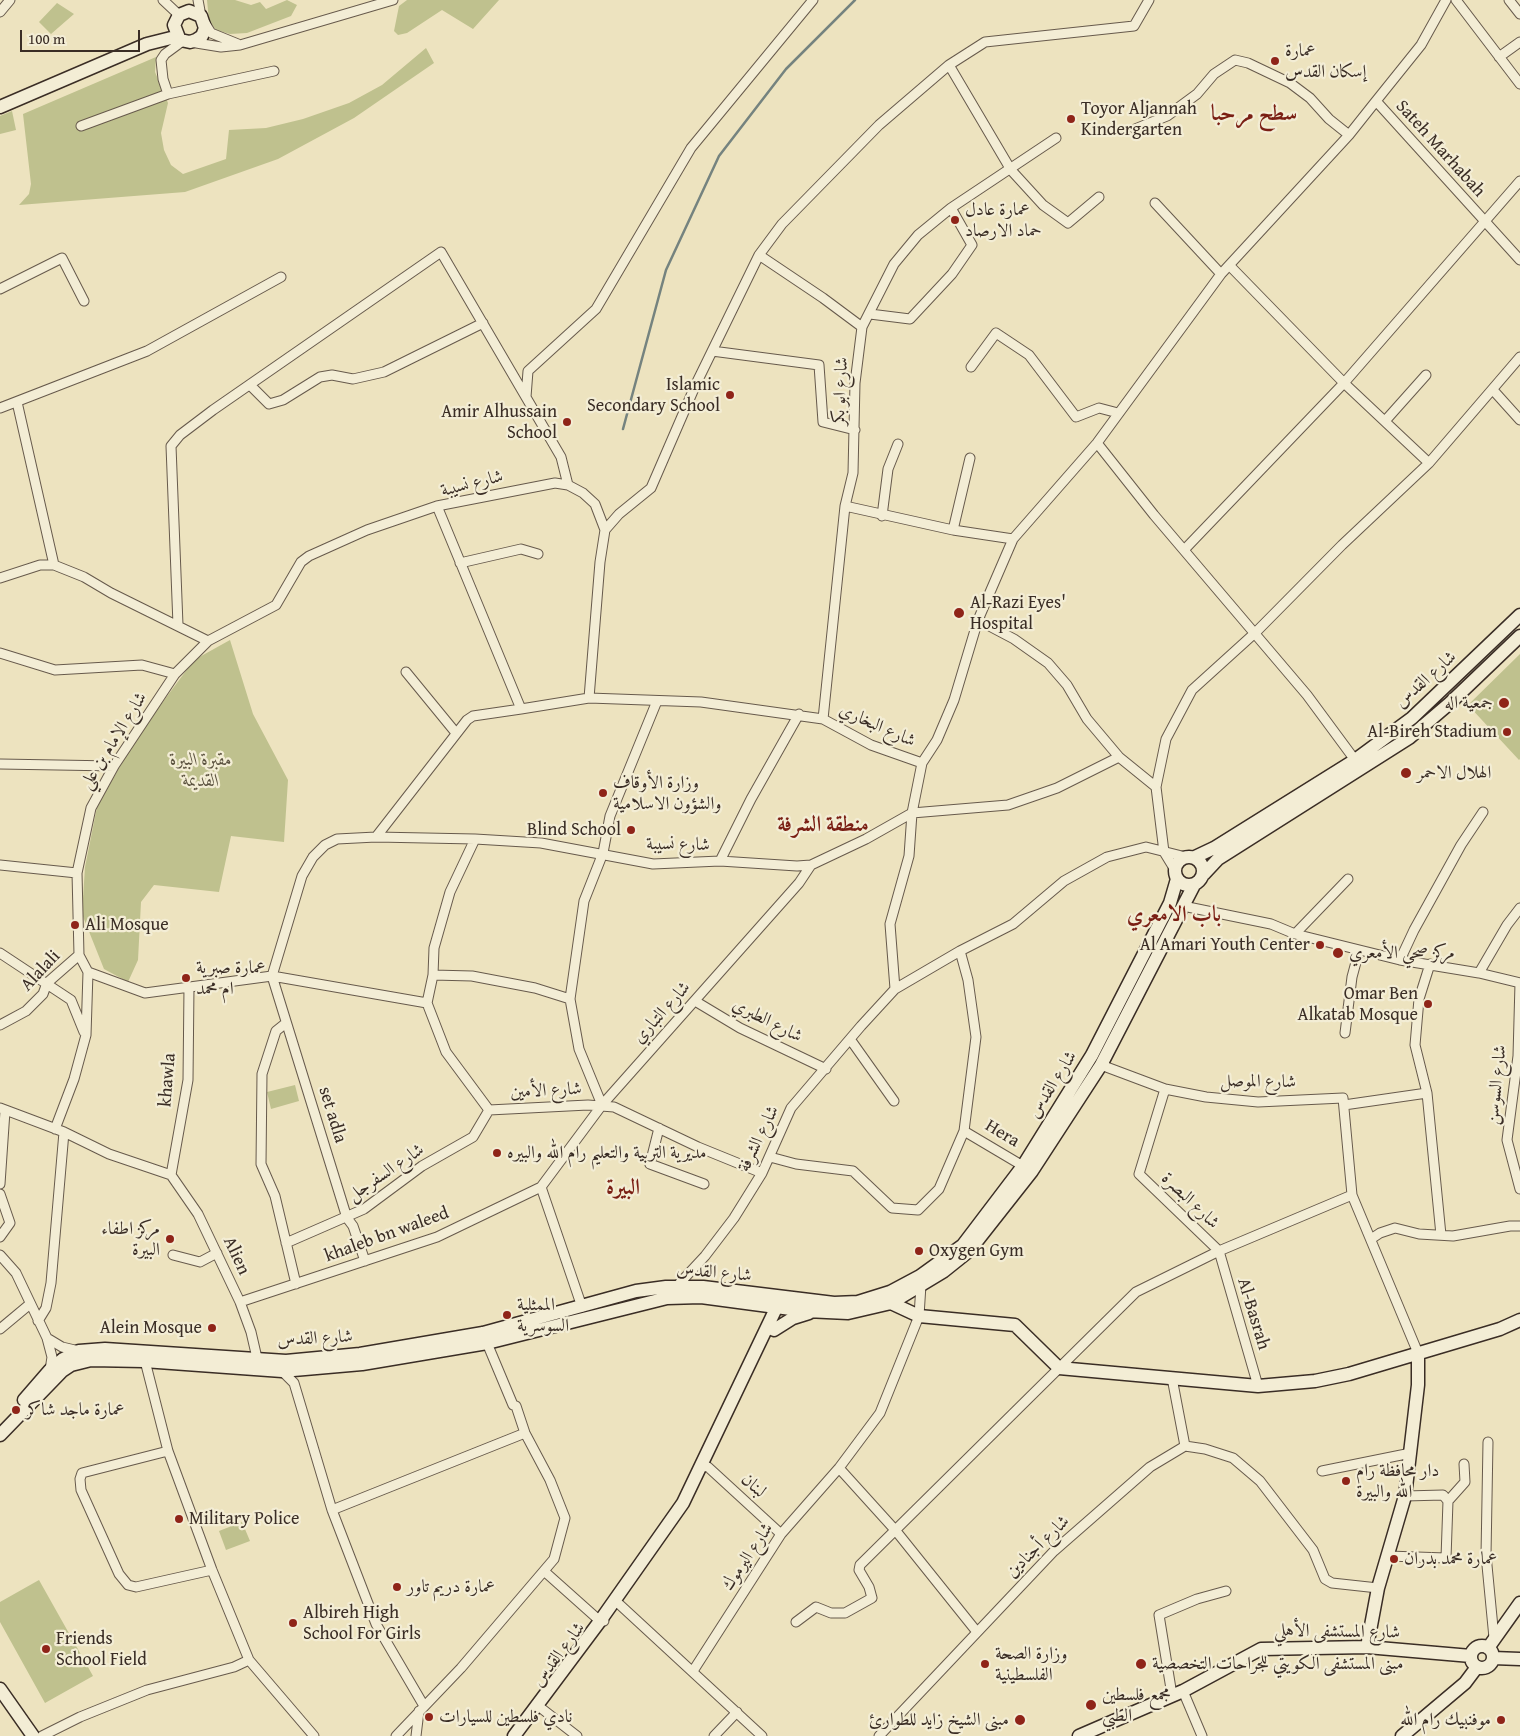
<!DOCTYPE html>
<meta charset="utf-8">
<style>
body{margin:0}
#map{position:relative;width:1520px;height:1736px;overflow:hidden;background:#ede3bf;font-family:"Gentium Book Plus",serif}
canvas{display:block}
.scale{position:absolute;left:20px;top:30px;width:120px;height:22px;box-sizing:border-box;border:2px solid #3a2d25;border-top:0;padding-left:6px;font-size:15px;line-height:18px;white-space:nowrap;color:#3a2d25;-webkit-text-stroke:4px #f3edd5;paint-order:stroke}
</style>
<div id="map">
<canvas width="1520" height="1736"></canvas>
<div class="scale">100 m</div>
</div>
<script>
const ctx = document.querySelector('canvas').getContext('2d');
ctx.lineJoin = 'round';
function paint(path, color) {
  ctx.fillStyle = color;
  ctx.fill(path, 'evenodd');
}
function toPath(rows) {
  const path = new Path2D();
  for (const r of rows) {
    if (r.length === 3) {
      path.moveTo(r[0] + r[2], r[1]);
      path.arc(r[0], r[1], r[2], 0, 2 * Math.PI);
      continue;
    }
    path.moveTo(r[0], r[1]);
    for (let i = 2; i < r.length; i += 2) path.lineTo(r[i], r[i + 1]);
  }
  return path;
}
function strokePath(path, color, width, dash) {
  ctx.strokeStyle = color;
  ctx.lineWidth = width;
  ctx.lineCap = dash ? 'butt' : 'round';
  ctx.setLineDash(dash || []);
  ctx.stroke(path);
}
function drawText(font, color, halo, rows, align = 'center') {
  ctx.font = font + ' "Gentium Book Plus",Amiri,serif';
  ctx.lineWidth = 4.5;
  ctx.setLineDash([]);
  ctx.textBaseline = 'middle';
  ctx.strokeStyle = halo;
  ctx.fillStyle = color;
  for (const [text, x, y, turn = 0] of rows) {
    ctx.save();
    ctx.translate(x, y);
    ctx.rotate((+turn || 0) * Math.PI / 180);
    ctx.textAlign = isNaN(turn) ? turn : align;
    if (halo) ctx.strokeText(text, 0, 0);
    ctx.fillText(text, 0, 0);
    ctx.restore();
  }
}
const green = toPath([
 [207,0,235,0,251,5,260,2,266,9,287,0,297,5,291,16,247,33,230,34,216,30,209,21],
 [407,0,499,0,473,29,442,10,407,33,398,35,394,31,399,6],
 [57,3,74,14,51,34,39,22],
 [426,48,434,63,354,118,278,159,185,192,19,205,29,194,31,184,23,114,156,57,155,72,168,103,161,133,164,150,171,165,183,174,226,159,229,130,266,128,303,119,349,103,382,85],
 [12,111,16,130,0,134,0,116],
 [230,640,253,714,288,780,284,842,231,836,219,892,154,885,141,902,138,960,128,982,104,969,82,914,85,867,97,807,136,738,194,660],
 [1520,654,1520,759,1519,760,1468,705],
 [295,1085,299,1101,271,1109,267,1092],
 [242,1522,250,1541,226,1550,219,1531],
 [39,1580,93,1676,45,1703,0,1622,0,1602]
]);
const stream = toPath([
 [623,429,666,270,719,156,786,69,855,0]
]);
const street = toPath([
 [163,0,179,15],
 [198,0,201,16],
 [1446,0,1421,45,1376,101,1520,260],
 [1456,0,1520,84],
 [1509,0,1520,14],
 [0,12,10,0],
 [205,23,211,33,238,44],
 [190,42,221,47,240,45,393,0],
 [1499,57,1520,42],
 [949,65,1011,170,1043,205,1068,223,1099,197],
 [168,94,163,79,161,60,165,54,184,40],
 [81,126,168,94,274,71],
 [1135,129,1167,116,1197,94,1214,74,1235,60,1248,63,1290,83,1310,98,1329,119,1349,135],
 [1155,203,1221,274],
 [759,255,823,298,862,327],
 [1230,266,1344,383,1429,463],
 [0,289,62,258,84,301],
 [870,314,910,319,952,274,972,245,951,208],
 [712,351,819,365,823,422,855,430],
 [971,367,996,333,1029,355,1076,417,1099,408,1118,413],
 [250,385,269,404,283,400,320,377,332,375,353,379,384,372,483,323],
 [1493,390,1520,420],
 [526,397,528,371,596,309,691,148,813,0],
 [17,402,54,565],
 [0,408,147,351,281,277],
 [1385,421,1426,375],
 [1097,443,1154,515,1307,695,1355,760],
 [437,506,521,709,589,698,701,702,823,719],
 [845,506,823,719,871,745,922,763,912,813,1008,805,1057,788,1119,757],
 [882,516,888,469,898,444],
 [605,530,619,514,651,488,696,384,759,255,782,224,879,125,949,65,985,42,1134,26,1149,0],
 [953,530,970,458],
 [1013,539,953,530,845,506,853,473,855,383,862,327,894,264,918,235,951,208,1056,138],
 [1184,550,1344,383,1520,181],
 [460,563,521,549,538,554],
 [0,578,40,565,54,565,84,577,111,593,208,641,276,605,301,562,309,556,367,530,437,506,555,483,568,485,583,493,595,504,605,530,600,562,589,698],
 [178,625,171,446,180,435,213,410,441,252,561,457,568,485],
 [0,653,55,670,142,665,175,674],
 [406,672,456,733],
 [922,763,937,740,954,700,978,620],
 [0,764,114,766],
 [1156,787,1119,757,1087,719,1067,685,1048,663,1014,639,978,620,1013,539,1097,443,1221,274,1349,135,1376,101],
 [376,837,467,720,473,716,521,709],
 [475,839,450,892,434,948,433,975,427,1003,446,1052,489,1110,588,1105,614,1107,698,1147,762,1173],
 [720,861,751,799,799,714],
 [0,865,77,873],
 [1175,870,1164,852,1156,787,1166,739,1192,690,1256,632,1342,545,1429,463,1520,357],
 [1183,906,1271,924,1295,934,1400,960,1479,973],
 [1520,908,1507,925,1479,973,1520,983,1518,1056,1507,1140,1520,1189],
 [1295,934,1348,879],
 [0,953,71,1000,84,1032],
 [1400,960,1414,930,1461,845,1483,812],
 [88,972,145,993,272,976,427,1003],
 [433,975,472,976,535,988,570,999],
 [272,976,302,876,313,857,325,845,337,839,376,837,475,839,541,843,653,864,720,861,797,866,811,865,866,839,912,813],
 [272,976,347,1218,353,1226,365,1261],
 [895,989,890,924,909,856,912,813],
 [695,1001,740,1028,826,1069],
 [286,1023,276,1031,262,1074,261,1164,275,1196,296,1284],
 [0,1025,26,1011,43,994,47,983,79,955],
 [1345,1033,1352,977,1359,951],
 [850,1039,894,1101],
 [1101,1065,1165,1089],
 [1427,1093,1415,1045,1419,999,1430,964],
 [602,1105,579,1049,570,999,584,901,603,853,610,816,657,701],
 [1344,1105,1427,1093,1441,1235],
 [0,1108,64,1132,109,1154,171,1175],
 [659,1128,650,1164,704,1184],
 [55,1129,74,1079,86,1035,88,972,79,955,77,873,91,808,114,766,175,674,208,641],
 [964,1131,1023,1166],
 [770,1157,796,1164,853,1171,892,1208,918,1210,939,1189,964,1131,976,1037,968,980,960,951],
 [171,1175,198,1214,240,1302,251,1332,257,1358],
 [171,1175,188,1080,189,987],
 [0,1184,5,1111],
 [541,1187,582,1307],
 [0,1194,10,1223,0,1237],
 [1371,1239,1380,1233,1395,1228,1419,1234,1453,1236,1510,1226,1520,1226],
 [286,1243,364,1209,422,1166,473,1137,489,1110],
 [1219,1251,1139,1174,1165,1089,1206,1097,1258,1102,1343,1098,1352,1195,1418,1353],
 [1219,1251,1258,1386],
 [0,1255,16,1273,47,1338,52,1357,50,1370],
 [173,1255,200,1262,217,1253],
 [678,1285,705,1256,734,1218,762,1173,791,1108,861,1026,895,989,960,951,1013,924,1064,881,1107,857,1146,847,1186,857],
 [240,1302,437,1237,541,1187,602,1105,799,883,811,865],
 [38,1321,46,1308,51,1283,64,1132],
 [0,1329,30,1304],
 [47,1338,62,1347,79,1351],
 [144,1357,168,1451,212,1570,249,1660],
 [282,1371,294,1383,332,1510,376,1624,424,1706],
 [1488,1442,1486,1555,1494,1638],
 [1185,1446,1205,1449,1233,1458,1260,1481,1313,1550,1325,1579,1332,1583,1378,1588],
 [168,1451,82,1473,80,1479,81,1490,119,1574,128,1585,136,1587,212,1570],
 [701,1466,708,1467,781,1534],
 [839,1468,896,1531,977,1632],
 [1322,1471,1411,1453],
 [1448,1501,1465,1482,1464,1464],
 [332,1510,525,1433],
 [1388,1556,1446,1558,1448,1501,1443,1495,1405,1496],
 [544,1571,600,1621,604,1621],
 [613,1602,619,1604,762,1736],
 [796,1622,816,1607,831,1613,845,1613,872,1598,869,1587,859,1570,860,1565,1136,1292,1219,1251,1352,1195],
 [693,1671,781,1534,839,1468,880,1413,919,1316,921,1285],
 [1183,1691,1202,1736],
 [1172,1695,1159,1615,1197,1599,1226,1591],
 [537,1705,577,1736],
 [42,1736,80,1717,147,1690,234,1667,249,1660,314,1736],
 [396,1736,461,1668,554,1559,565,1518,550,1480,525,1433,516,1406,513,1405,487,1343],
 [416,1736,419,1711],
 [714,1736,737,1712],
 [879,1736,1054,1551,1150,1467,1185,1446,1172,1378]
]);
const secondary = toPath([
 [0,107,147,44,171,38,190,42,196,40,202,36,205,28,201,16,189,11,179,15,174,25,179,38],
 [1189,871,14],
 [1195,857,1214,848,1355,760,1412,718,1520,615],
 [1204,874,1218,859,1409,738,1450,703,1520,636],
 [891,1303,919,1316,1015,1325,1059,1368,1258,1386,1315,1381,1349,1374,1500,1329,1520,1320],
 [774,1330,793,1318,809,1313],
 [24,1400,50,1370,63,1359,79,1351,105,1349,286,1361,360,1354,483,1333,636,1291,666,1287,703,1287,834,1303,858,1302,890,1292,920,1276,963,1245,1023,1166,1092,1055,1170,903,1177,879],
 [0,1435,62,1371,71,1365,91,1360,144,1361,282,1371,362,1364,487,1343,667,1298,701,1297,806,1311,848,1313,891,1303,944,1271,969,1251,1032,1171,1101,1065,1194,885],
 [1482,1657,11],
 [1367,1647,1378,1588,1405,1496,1418,1385,1418,1353],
 [1488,1648,1520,1603],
 [1493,1658,1520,1659],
 [0,1689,33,1736],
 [514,1736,600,1621,683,1503,780,1300],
 [1079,1736,1183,1691,1261,1649,1367,1647,1471,1656],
 [1402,1736,1465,1683,1477,1667]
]);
const markers = [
 [1275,61,5,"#8f2418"],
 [1071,119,5,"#8f2418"],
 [955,220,5,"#8f2418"],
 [730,395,5,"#8f2418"],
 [567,422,5,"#8f2418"],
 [959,613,6,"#8f2418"],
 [1504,703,6,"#8f2418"],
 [1507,732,5,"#8f2418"],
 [1406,773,6,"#8f2418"],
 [603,793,5,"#8f2418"],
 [631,830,5,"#8f2418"],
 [75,925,5,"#8f2418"],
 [1320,945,5,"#8f2418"],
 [1338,953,6,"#8f2418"],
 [186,978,5,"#8f2418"],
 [1428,1004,5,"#8f2418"],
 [497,1153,5,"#8f2418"],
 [170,1239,5,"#8f2418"],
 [919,1251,5,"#8f2418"],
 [507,1315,5,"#8f2418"],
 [212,1328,5,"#8f2418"],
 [16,1410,5,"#8f2418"],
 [1346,1481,5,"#8f2418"],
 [179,1519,5,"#8f2418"],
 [1394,1559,5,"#8f2418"],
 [397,1587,5,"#8f2418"],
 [293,1623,5,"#8f2418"],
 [46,1649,5,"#8f2418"],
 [985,1664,5,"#8f2418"],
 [1141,1664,6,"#8f2418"],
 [1091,1705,6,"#8f2418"],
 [429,1717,5,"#8f2418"],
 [1020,1720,6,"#8f2418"],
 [1501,1720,5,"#8f2418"]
];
const poiNames = [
 ["عمارة",1285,51],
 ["إسكان القدس",1285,72],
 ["Toyor Aljannah",1081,109],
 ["Kindergarten",1081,130],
 ["عمارة عادل",965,210],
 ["حماد الارصاد",965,231],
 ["Islamic",720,385,"right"],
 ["Secondary School",720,406,"right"],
 ["Amir Alhussain",557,412,"right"],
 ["School",557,433,"right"],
 ["Al-Razi Eyes'",970,603],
 ["Hospital",970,624],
 ["جمعية اله",1493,703,"right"],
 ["Al-Bireh Stadium",1497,732,"right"],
 ["الهلال الاحمر",1417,773],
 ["وزارة الأوقاف",613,783],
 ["والشؤون الاسلامية",613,804],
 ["Blind School",621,830,"right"],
 ["Ali Mosque",85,925],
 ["Al Amari Youth Center",1310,945,"right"],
 ["مركز صحي الأمعري",1349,953],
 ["عمارة صبرية",196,968],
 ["ام محمد",196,989],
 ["Omar Ben",1418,994,"right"],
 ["Alkatab Mosque",1418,1015,"right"],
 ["مديرية التربية والتعليم رام الله والبيره",507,1153],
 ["مركز اطفاء",160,1229,"right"],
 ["البيرة",160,1250,"right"],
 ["Oxygen Gym",929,1251],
 ["الممثلية",517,1305],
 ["السوسرية",517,1326],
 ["Alein Mosque",202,1328,"right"],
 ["عمارة ماجد شاكر",26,1410],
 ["دار محافظة رام",1356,1471],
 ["الله والبيرة",1356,1492],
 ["Military Police",189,1519],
 ["عمارة محمد بدران",1404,1559],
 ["عمارة دريم تاور",407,1587],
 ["Albireh High",303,1613],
 ["School For Girls",303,1634],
 ["Friends",56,1639],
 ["School Field",56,1660],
 ["وزارة الصحة",995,1654],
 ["الفلسطينية",995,1675],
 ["مبنى المستشفى الكويتي للجراحات التخصصية",1152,1664],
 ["مجمع فلسطين",1102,1695],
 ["الطبي",1102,1716],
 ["نادي فلسطين للسيارات",439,1717],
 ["مبنى الشيخ زايد للطوارئ",1009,1720,"right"],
 ["موفنبيك رام الله",1491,1720,"right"]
];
const streetNames = [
 ["Sateh Marhabah",1440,149,48],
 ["شارع ابو بكر",841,391,-87],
 ["شارع نسيبة",472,484,-14],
 ["شارع القدس",1426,680,-42],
 ["شارع البخاري",877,726,24],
 ["شارع الإمام بن علي",114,741,-58],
 ["شارع نسيبة",678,845,1],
 ["Alalali",41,971,-47],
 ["شارع التباري",662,1013,-48],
 ["شارع الطبري",767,1021,27],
 ["khawla",168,1080,-85],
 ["شارع الموصل",1258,1082,1],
 ["شارع القدس",1053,1085,-58],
 ["شارع السوسن",1497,1085,-84],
 ["شارع الأمين",546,1091,-3],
 ["set adla",332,1115,73],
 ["Hera",1002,1134,31],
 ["شارع الشرفة",759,1139,-64],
 ["شارع السفرجل",386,1173,-34],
 ["شارع البصرة",1190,1201,44],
 ["khaleb bn waleed",387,1235,-20],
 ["Alien",236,1256,65],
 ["شارع القدس",714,1273,5],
 ["Al-Basrah",1253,1314,73],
 ["شارع القدس",315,1339,-3],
 ["لبنان",753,1486,42],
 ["شارع أجنادين",1038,1547,-44],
 ["شارع اليرموك",748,1557,-56],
 ["شارع المستشفى الأهلي",1337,1632,1],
 ["شارع القدس",559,1655,-53]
];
const parkNames = [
 ["مقبرة البيرة",201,760],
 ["القديمة",201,781]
];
const districtNames = [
 ["سطح مرحبا",1254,114],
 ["منطقة الشرفة",823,825],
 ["باب الامعري",1174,915],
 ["البيرة",623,1188]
];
paint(green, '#bfc18e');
strokePath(stream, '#75837f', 2.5);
strokePath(street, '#675a4c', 11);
strokePath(secondary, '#3a2d25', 15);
strokePath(street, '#f3edd5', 9);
strokePath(secondary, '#f3edd5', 12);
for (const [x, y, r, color] of markers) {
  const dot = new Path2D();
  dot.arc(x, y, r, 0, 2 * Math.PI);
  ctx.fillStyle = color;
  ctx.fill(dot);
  strokePath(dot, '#f3edd5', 2);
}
drawText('18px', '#3a2d25', '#f3edd5', poiNames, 'left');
drawText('18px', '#3a2d25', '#f3edd5', streetNames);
drawText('italic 18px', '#5b523f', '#f3edd5', parkNames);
drawText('bold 22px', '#7a1f14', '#f3edd5', districtNames);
</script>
